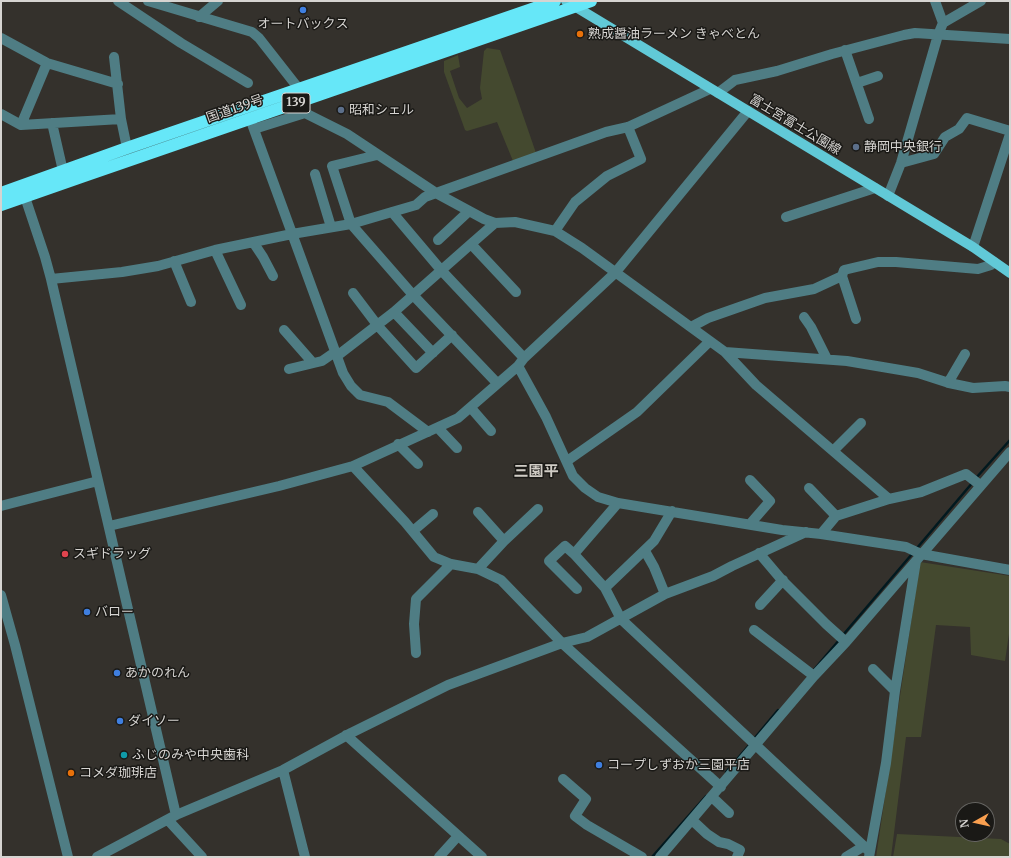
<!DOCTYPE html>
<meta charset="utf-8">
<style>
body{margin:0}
#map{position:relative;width:1011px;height:858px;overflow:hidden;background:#34312c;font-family:Merriweather,serif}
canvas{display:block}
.frame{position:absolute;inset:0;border:2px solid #d6d4d1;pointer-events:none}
.north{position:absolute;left:955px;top:802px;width:40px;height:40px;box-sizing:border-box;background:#1a1916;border:1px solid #656461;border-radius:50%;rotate:262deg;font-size:11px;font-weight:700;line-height:16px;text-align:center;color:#d6d4d1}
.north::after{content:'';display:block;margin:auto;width:14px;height:18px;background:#fa9f4f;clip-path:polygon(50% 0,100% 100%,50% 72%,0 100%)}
</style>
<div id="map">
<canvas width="1011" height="858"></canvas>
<div class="frame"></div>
<div class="north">N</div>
</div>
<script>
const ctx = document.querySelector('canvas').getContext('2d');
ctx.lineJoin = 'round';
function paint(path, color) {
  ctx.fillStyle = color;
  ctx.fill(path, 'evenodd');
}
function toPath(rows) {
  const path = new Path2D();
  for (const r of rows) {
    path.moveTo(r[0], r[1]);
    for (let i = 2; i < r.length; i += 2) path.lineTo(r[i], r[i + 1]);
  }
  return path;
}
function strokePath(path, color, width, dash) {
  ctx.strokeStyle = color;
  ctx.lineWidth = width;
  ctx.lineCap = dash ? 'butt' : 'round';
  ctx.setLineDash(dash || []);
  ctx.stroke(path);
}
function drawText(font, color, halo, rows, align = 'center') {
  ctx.font = font + ' Merriweather,"Noto Sans JP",serif';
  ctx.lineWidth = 3;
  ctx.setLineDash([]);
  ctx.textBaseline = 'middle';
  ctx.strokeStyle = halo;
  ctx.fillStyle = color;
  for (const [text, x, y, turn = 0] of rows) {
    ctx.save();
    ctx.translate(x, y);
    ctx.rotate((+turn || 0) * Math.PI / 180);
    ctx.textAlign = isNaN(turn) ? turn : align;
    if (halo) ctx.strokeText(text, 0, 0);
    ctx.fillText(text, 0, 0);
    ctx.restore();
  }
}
const green = toPath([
 [487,48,500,50,515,92,536,153,513,161,497,122,467,131,465,130,444,72,444,61,458,55,460,67,450,71,459,98,467,108,482,99,480,88,484,51],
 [920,562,1010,576,1010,627,1005,661,971,655,970,627,936,625,921,737,906,737,891,857,876,857],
 [897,834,1001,839,1010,844,1010,857,893,857]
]);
const stream = toPath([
 [976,478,1010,440],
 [917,548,973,482],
 [843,635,912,554],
 [812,672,840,639],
 [753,740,778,710],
 [726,772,750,744],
 [652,857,706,796]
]);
const minor = toPath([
 [118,1,181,43,248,83],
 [148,1,252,32,259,38,299,89],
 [199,17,218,1],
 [943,23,981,1],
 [1,38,47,63,118,84],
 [845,50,869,119],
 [114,57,121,119,127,148],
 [857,83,878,76],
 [718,93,735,80,777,71,832,54,904,35,915,33,1010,39],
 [1,114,21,125,121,119],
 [52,123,63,171],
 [252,124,343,373,351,386,360,395,388,402,428,432],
 [21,125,47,63],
 [254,129,305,113,347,134,436,193,484,219,495,223,515,222,555,231,582,248,725,352,847,361,918,373,949,383,973,388,1005,386,1010,387],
 [377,155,332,166,351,224,413,295,497,383],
 [901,163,934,154,945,137,959,129,967,118,1010,131],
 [315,174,331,227],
 [888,196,901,163,938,35,943,23,935,1],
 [25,197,45,257,51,279,176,815],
 [392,212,441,270,524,358],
 [786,217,875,188],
 [495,223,471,244,516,292],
 [555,231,575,202,607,176,641,159,628,127],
 [438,240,469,211],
 [253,242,263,257,273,276],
 [973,247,1010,134],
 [215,250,241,305],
 [174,261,191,302],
 [842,276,856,319],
 [51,279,122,272,158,266,215,250,292,234,351,224,392,212,416,205,425,197,606,132,628,127,710,89],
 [353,293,378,326,416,368,452,335],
 [394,312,433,353],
 [804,317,811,327,827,359],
 [691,327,708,318,765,298,814,289,842,276,844,270,878,262,896,262,978,269,991,265,994,262],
 [284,330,313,363],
 [725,352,756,385,889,499],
 [337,356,394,312,471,244],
 [518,366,546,417,573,476,585,488,598,497,618,503,782,530,821,534,906,547,921,554,1010,570],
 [289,369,322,361,335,352],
 [948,383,965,354],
 [471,408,491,431],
 [438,428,457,448],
 [398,444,418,464],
 [833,451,861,423],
 [567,461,637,412,710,341],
 [353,466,405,522,434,557,451,564,478,569,501,580,562,643,721,787],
 [750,480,770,501,750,524],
 [809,488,836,516],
 [1,506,98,481],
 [672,511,654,541,605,588,621,619,870,852],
 [478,512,504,541],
 [109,526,279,486,353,466,458,418,518,366,524,358,615,273,748,111],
 [413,531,433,514],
 [821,534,836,516,889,499,921,492,966,474,980,485],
 [645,551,654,567,665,594],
 [759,553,781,579,826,624,846,642],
 [574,554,618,503],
 [478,569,504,541,538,509],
 [577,589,549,561,565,546,574,554,605,588],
 [1,595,15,645,68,857],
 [760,605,783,580],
 [754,630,814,676],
 [416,653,414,624,416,599,451,564],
 [873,669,895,691],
 [346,735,482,857],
 [283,770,305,857],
 [563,779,586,799,575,816,587,825,642,857],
 [712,797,729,813],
 [168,820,202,857],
 [692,820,707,834,719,842,728,844,740,850,737,857],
 [97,857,176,815,283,770,351,733,448,685,562,643,587,637,665,594,713,576,732,566,806,532],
 [439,857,458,836],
 [660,857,814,676,846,642,1010,452],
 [846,857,864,846],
 [869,857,886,763,895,691,916,561]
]);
const major = toPath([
 [566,1,973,247,1010,273]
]);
const highway = toPath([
 [1,193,127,148,555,1],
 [1,205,84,176,591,1]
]);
const markers = [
 [303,10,4,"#3f7fe0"],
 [580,34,4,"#e8710a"],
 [341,110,4,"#5c6f8a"],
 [856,147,4,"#5c6f8a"],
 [65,554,4,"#e0444e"],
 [87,612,4,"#3f7fe0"],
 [117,673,4,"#3f7fe0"],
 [120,721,4,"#3f7fe0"],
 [124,755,4,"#0f9aa8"],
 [599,765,4,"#3f7fe0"],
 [71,773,4,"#e8710a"]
];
const shields = [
 [296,103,28]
];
const shieldNames = [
 ["139",296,103]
];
const poiNames = [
 ["オートバックス",303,24,"center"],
 ["熟成醤油ラーメン きゃべとん",588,34],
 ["昭和シェル",349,110],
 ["静岡中央銀行",864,147],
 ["スギドラッグ",73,554],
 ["バロー",95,612],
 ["あかのれん",125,673],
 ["ダイソー",128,721],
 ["ふじのみや中央歯科",132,755],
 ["コープしずおか三園平店",607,765],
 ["コメダ珈琲店",79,773]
];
const streetNames = [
 ["国道139号",235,109,-19],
 ["富士宮富士公園線",795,125,31]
];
const quarterNames = [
 ["三園平",536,472]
];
paint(green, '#44492f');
strokePath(stream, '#01191f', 2.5);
strokePath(minor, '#4f7d84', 10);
strokePath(major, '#61c9d7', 10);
strokePath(highway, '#66e7f8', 12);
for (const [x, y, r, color] of markers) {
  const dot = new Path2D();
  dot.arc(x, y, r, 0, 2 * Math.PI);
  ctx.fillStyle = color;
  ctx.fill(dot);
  strokePath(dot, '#1a1916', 1.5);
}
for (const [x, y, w] of shields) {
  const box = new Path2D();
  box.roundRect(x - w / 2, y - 10, w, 20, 3);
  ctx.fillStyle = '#1a1916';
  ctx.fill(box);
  strokePath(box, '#d6d4d1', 1);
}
drawText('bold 12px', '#d6d4d1', null, shieldNames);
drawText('13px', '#d6d4d1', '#1a1916', poiNames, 'left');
drawText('13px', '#d6d4d1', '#1a1916', streetNames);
drawText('bold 15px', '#d0ccc5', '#1a1916', quarterNames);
</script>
